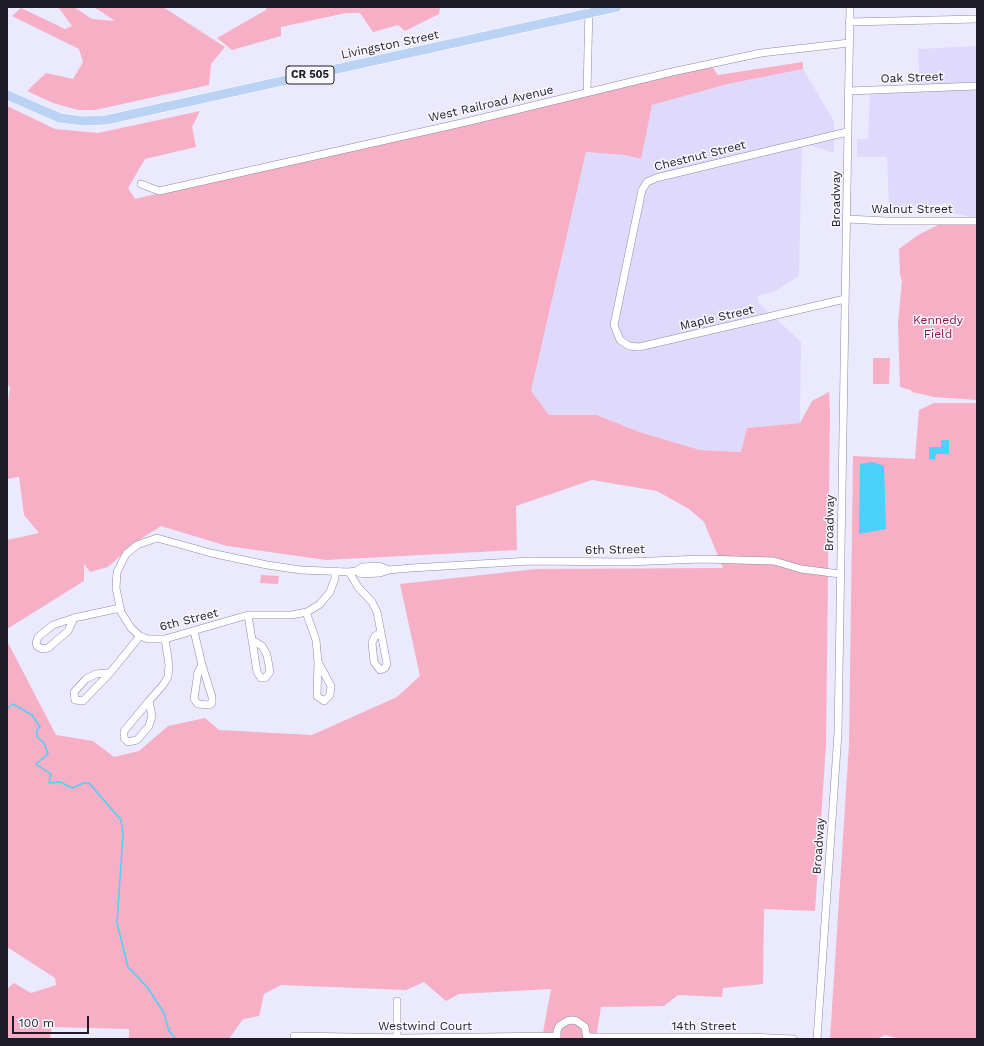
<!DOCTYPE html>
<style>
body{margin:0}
#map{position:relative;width:984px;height:1046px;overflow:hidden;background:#ebe9fe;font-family:"Work Sans",sans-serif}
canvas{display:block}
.frame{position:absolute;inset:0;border:8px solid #1e1c29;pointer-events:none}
.scale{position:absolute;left:12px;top:1016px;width:77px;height:18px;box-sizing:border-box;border:2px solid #1e1c29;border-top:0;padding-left:5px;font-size:12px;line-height:14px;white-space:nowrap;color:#1e1c29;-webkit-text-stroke:3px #f9f8ff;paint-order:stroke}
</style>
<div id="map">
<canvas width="984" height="1046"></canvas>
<div class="frame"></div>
<div class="scale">100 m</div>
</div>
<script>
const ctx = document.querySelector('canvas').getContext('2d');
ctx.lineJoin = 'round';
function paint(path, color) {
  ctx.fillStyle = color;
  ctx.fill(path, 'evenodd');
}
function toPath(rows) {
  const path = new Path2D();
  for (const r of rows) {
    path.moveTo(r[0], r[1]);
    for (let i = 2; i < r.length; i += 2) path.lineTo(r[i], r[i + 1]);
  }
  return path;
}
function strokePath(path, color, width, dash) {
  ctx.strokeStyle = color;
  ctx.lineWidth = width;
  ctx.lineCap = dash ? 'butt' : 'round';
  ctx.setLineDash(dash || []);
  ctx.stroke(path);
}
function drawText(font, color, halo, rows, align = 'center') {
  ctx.font = font + ' "Work Sans",sans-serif';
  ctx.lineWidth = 3;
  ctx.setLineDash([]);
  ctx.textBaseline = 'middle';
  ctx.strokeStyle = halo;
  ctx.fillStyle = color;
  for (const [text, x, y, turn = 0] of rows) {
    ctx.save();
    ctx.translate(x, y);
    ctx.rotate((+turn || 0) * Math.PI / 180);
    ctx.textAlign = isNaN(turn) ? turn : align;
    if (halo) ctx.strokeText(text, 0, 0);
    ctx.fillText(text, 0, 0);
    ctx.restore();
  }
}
const built = toPath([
 [977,46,977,218,952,213,952,203,889,209,887,157,857,157,857,139,868,139,870,90,920,87,918,49],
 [803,69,834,121,834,153,802,143,799,276,775,291,758,296,759,303,801,342,800,423,747,428,741,452,700,450,639,432,597,415,549,415,531,391,586,152,625,155,640,159,652,105,728,84]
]);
const green = toPath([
 [58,7,74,7,92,19,115,21,94,7,163,7,225,47,211,64,209,85,95,110,78,110,53,103,27,91,46,73,73,79,83,62,79,49,12,16,21,8,65,29,72,26],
 [267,7,440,7,439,14,405,31,398,25,373,32,360,13,346,13,281,27,281,36,232,50,217,38,266,10],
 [803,62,803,69,728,84,652,105,641,159,625,155,586,152,531,391,549,415,597,415,639,432,700,450,741,452,747,428,800,423,812,401,829,392,830,410,826,744,815,911,764,909,763,984,723,988,722,997,678,995,664,1006,601,1007,596,1038,588,1039,542,1038,551,989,459,994,446,1001,424,982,406,990,281,985,264,994,259,1016,243,1019,229,1039,129,1039,129,1029,52,1027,50,1039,7,1039,7,989,14,983,31,993,56,985,55,978,7,947,7,641,56,735,93,741,114,757,139,751,168,726,205,718,219,730,312,735,397,697,420,676,400,584,536,569,723,568,704,522,689,509,657,491,592,480,516,506,517,550,326,560,227,546,161,526,133,544,108,567,90,572,84,564,84,581,7,629,7,540,39,533,24,515,19,477,7,479,7,410,10,387,7,384,7,106,55,129,98,133,200,111,192,127,196,147,145,159,128,188,135,199,694,67,710,64,718,75],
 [977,218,977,400,934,397,912,392,911,390,900,387,898,323,902,281,900,275,899,249,918,235,938,225,959,219],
 [873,358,890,358,889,384,873,384],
 [934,403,977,403,977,1039,900,1039,885,1035,877,1039,830,1039,849,745,853,456,915,459,919,410],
 [261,575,279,576,278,584,260,583]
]);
const water = toPath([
 [941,440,949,440,949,454,936,454,935,460,929,459,929,447,941,447],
 [873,462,884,466,886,529,859,534,860,464]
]);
const stream = toPath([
 [7,708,13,704,32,715,40,727,37,730,37,737,44,743,48,754,36,764,51,774,49,783,60,782,72,788,84,783,89,783,121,820,123,834,117,923,128,967,148,988,164,1013,169,1031,176,1039]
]);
const minor = toPath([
 [849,22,977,19],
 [848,91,977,86],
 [587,92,589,7],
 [141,184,159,191,466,122,672,72,761,53,849,43],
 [847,219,886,221,977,221],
 [845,299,639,347,629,346,620,340,614,325,642,190,647,182,656,178,847,132],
 [335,571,335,578,330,592,320,604,307,612,291,615,248,615,165,639,148,639,140,636,131,628,121,612,116,588,117,572,126,554,137,545,157,538,211,553,267,565,301,570,349,572,356,571,362,567,379,566,389,570],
 [356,571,362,574,380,573,389,570,411,568,530,561,627,562,701,559,774,561,801,569,840,574],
 [349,572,358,587,372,602,377,612,378,617,381,633,387,664,385,668,380,670,374,662,372,643,375,636,381,633],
 [306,612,316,640,318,662],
 [248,615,252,640],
 [74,618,68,631,48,648,42,649,37,646,36,643,38,637,53,625,74,618],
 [74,618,120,608],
 [194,631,202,665],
 [252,640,262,646,267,655,270,672,265,678,261,678,257,672,252,640],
 [318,662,331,686,330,695,324,701,317,696,318,662],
 [202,665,212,697,212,703,209,705,198,704,194,699,198,672,202,665],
 [105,673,110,673,83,701,75,700,74,692,86,679,96,674,105,673],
 [110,673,140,636],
 [149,701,152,716,149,726,137,740,128,742,124,738,124,731,149,701],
 [149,701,163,685,168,677,169,665,165,639],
 [294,1036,406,1038,556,1036],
 [587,1037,750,1037,793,1039],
 [397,1039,397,1001],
 [557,1039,557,1031,559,1026,567,1021,572,1020,577,1021,585,1027,587,1039],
 [817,1039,838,733,850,7]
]);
const major = toPath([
 [7,95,60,118,83,121,106,120,617,7]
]);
const shields = [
 [310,75,48]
];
const shieldNames = [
 ["CR 505",310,75]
];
const streetNames = [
 ["Livingston Street",390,45,-12],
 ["Oak Street",912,78,-2],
 ["West Railroad Avenue",491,104,-13],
 ["Chestnut Street",700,156,-14],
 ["Broadway",836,199,-90],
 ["Walnut Street",912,209],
 ["Maple Street",717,318,-13],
 ["Broadway",830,523,-89],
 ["6th Street",615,550,-1],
 ["6th Street",189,620,-14],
 ["Broadway",819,846,-86],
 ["Westwind Court",425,1026],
 ["14th Street",704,1026]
];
const parkNames = [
 ["Kennedy",938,320],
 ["Field",938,334]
];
paint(built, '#dfdafc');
paint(green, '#f6afc4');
paint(water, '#4ad1fc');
strokePath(stream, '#4ad1fc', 1.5);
strokePath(minor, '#8d88a8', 8);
strokePath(major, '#fff', 10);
strokePath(minor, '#fff', 7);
strokePath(major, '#bad2f4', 9);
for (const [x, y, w] of shields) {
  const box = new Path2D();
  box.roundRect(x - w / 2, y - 9, w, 18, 3);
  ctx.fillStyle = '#f9f8ff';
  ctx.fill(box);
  strokePath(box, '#1e1c29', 1);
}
drawText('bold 11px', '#1e1c29', null, shieldNames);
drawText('12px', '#1e1c29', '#f9f8ff', streetNames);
drawText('12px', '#8a0f49', '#f9f8ff', parkNames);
</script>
